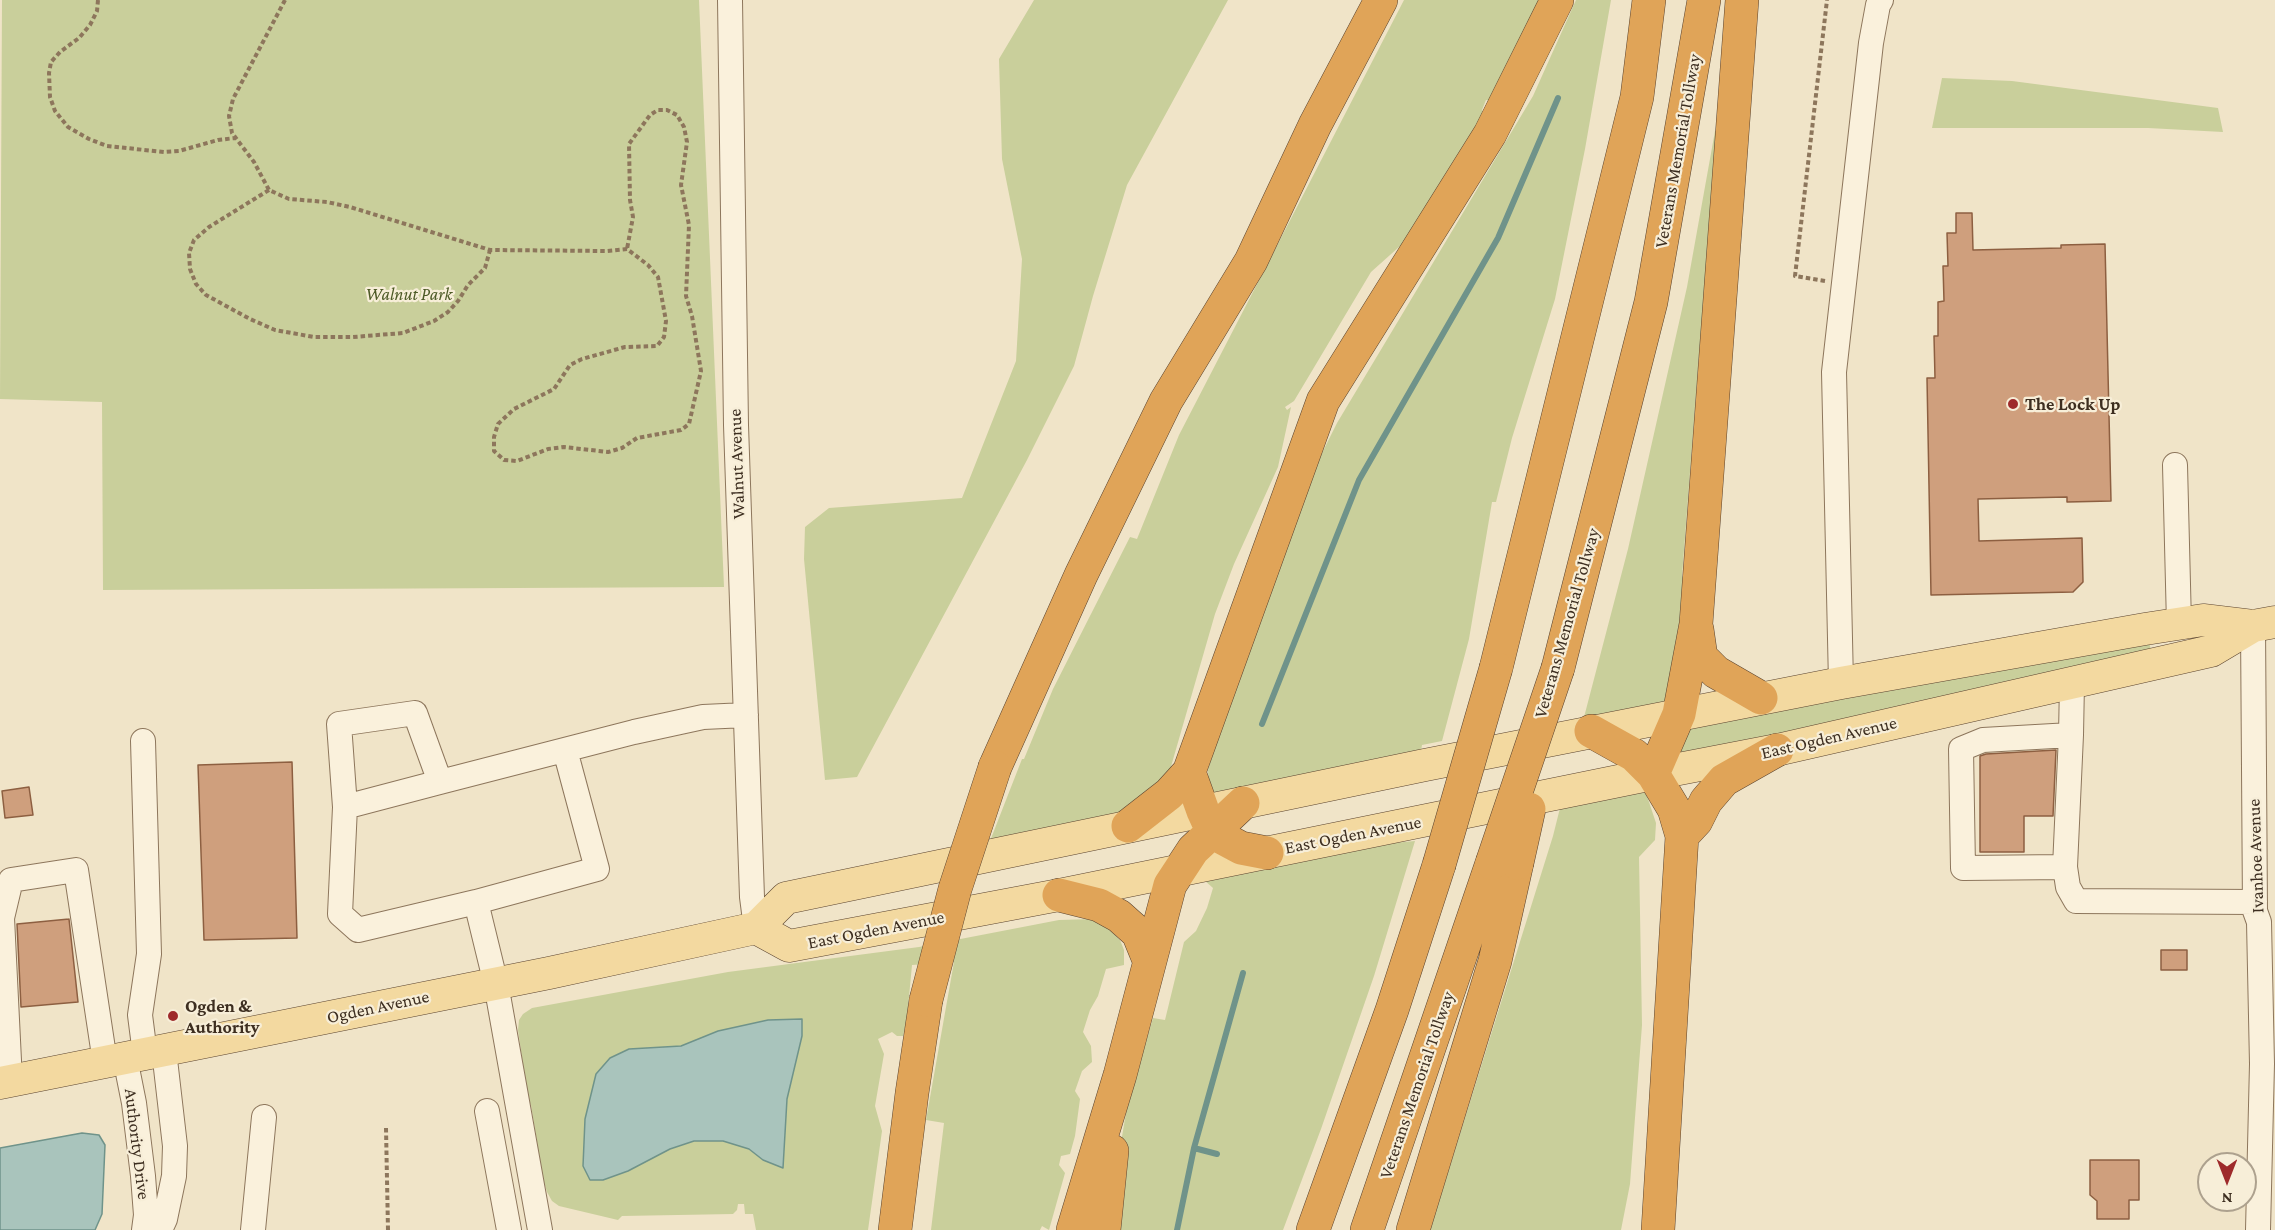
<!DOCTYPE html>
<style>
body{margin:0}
#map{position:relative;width:2275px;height:1230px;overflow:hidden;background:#f0e4c8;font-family:"Crimson Pro",serif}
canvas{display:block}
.north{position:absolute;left:2197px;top:1152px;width:60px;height:60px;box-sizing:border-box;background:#f7eed8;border:2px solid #ada18e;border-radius:50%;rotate:180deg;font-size:16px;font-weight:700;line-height:24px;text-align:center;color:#3d2e20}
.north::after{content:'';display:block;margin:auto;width:21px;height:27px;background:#9e2a2b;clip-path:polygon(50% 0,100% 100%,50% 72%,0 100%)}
</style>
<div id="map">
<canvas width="2275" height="1230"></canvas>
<div class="north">N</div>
</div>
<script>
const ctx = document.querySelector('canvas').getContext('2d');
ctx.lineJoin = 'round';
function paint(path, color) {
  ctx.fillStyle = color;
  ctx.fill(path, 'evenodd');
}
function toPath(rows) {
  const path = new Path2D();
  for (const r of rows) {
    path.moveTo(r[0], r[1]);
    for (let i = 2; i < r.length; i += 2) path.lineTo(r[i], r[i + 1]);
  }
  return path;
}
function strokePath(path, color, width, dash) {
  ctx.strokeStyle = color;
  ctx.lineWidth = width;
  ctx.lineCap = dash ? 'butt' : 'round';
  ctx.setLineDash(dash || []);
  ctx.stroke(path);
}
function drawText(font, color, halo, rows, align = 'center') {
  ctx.font = font + ' "Crimson Pro",serif';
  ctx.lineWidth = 4.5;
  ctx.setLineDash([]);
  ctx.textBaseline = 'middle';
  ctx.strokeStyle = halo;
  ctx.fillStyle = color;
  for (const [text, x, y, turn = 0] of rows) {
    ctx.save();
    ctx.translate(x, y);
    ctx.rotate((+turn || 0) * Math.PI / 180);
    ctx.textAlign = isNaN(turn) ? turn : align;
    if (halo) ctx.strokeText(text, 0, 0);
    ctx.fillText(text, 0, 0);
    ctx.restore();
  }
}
const green = toPath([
 [2,0,699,0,724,587,103,590,102,402,0,399],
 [1034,0,1228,0,1127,185,1093,296,1074,366,1027,460,857,777,825,780,804,559,805,527,829,508,962,498,1016,361,1022,259,1002,159,999,59],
 [1404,0,1543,0,1496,101,1486,100,1482,110,1486,117,1418,230,1371,272,1294,401,1285,407,1287,410,1291,407,1278,467,1234,564,1215,614,1170,770,1161,790,1116,815,990,841,1022,759,1024,759,1053,689,1130,537,1137,539,1179,435],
 [1576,0,1611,0,1585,149,1555,299,1512,438,1496,502,1492,502,1469,639,1442,741,1422,745,1421,751,1215,795,1209,788,1208,770,1225,713,1295,507,1337,423,1533,96],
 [1942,78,2012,81,2218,108,2223,132,2148,128,1932,128],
 [1722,130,1699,355,1682,576,1685,580,1671,702,1583,721,1628,549,1687,287,1715,131],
 [2149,640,2151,651,1666,760,1687,724],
 [1642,790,1647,796,1656,823,1655,840,1639,857,1642,1025,1630,1184,1621,1230,1430,1230,1553,836,1561,804],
 [1415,841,1374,976,1321,1129,1283,1230,1109,1230,1113,1190,1128,1101,1153,1018,1165,1020,1184,942,1196,931,1207,908,1213,888,1204,880,1371,845],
 [1094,919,1108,928,1120,940,1124,950,1124,965,1106,969,1098,996,1090,1010,1083,1032,1091,1046,1092,1062,1082,1071,1075,1091,1080,1099,1075,1136,1070,1154,1061,1156,1059,1165,1065,1173,1049,1230,1042,1226,1040,1230,931,1230,944,1123,926,1120,954,962,912,965,907,1018,903,1036,897,1036,892,1032,878,1039,884,1054,875,1106,882,1131,868,1230,756,1230,753,1214,745,1214,744,1204,738,1204,737,1210,733,1214,622,1216,618,1220,559,1206,552,1201,547,1192,543,1179,531,1105,528,1100,518,1030,519,1020,523,1014,532,1008,728,972,919,947,1059,920],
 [802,1019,802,1036,787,1099,783,1167,763,1160,749,1149,723,1141,694,1141,670,1149,628,1171,629,1049,681,1046,718,1031,768,1020]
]);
const water = toPath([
 [802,1019,802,1036,787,1099,783,1168,763,1160,749,1149,723,1141,694,1141,670,1149,628,1171,603,1180,590,1180,583,1166,585,1119,596,1074,610,1058,629,1049,681,1046,718,1031,768,1020,802,1019],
 [82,1133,99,1135,105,1145,102,1214,95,1230,0,1230,0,1148,82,1133]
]);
const stream = toPath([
 [1262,724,1359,480,1498,238,1558,98],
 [1194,1148,1217,1154],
 [1177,1230,1194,1148,1243,973]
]);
const building = toPath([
 [1956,213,1972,213,1973,250,2061,248,2061,245,2105,244,2111,501,2067,502,2067,497,1978,499,1979,541,2082,538,2083,582,2073,592,1931,595,1927,378,1935,378,1934,336,1938,336,1938,302,1944,301,1943,266,1948,266,1947,233,1956,233,1956,213],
 [2056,750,2053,816,2024,816,2024,852,1980,852,1980,756,1986,754,2056,750],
 [292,762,297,938,204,940,198,765,292,762],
 [29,787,33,815,5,818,2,791,29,787],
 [69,919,78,1002,21,1007,17,924,69,919],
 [2161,950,2187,950,2187,970,2161,970,2161,950],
 [2090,1160,2139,1160,2139,1200,2129,1200,2129,1219,2097,1219,2097,1201,2090,1195,2090,1160]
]);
const path = toPath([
 [98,0,97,11,90,25,79,38,60,52,51,62,49,73,50,97,55,111,68,127,89,139,107,146,164,152,179,151,218,140,235,138],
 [285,0,233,99,229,116,232,133,254,162,269,190,289,199,327,202,350,207,490,250,607,251,627,249,648,265,658,277,666,321,664,337,657,346,625,347,582,359,570,365,554,389,514,409,498,424,494,437,494,451,504,460,517,461,548,449,564,447,608,452,622,448,637,438,681,430,689,424,701,371,692,316,686,296,689,225,681,185,687,142,684,127,677,115,667,110,658,110,650,115,629,144,630,200,633,217,627,249],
 [269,190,209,227,194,240,189,253,190,269,196,284,206,295,250,319,275,330,314,337,353,337,403,333,434,321,448,312,458,301,468,285,485,268,490,250],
 [1825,281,1795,276,1827,0],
 [386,1128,388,1230]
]);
const minor = toPath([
 [730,0,736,425,752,897,756,928],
 [2175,465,2179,624],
 [2253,626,2255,911,2259,922,2262,1064,2258,1230],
 [1841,683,1834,372,1871,43,1878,5,1881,0],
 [2071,735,1983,740,1961,749,1963,868,2065,867,2071,735,2072,683],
 [143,741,149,954,140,1015,145,1054],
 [565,750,597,869,476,902,358,930,340,914,345,807,440,782,634,732,703,717,746,715],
 [345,807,339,724,415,713,440,782],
 [2065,867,2068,887,2076,901,2255,902],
 [476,902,496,984,540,1230],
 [125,1058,134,1103,143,1176,146,1215,144,1230],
 [10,1081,2,918,11,880,76,870,105,1062],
 [487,1111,509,1230],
 [160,1230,165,1219,174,1176,175,1146,164,1051],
 [253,1230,264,1117]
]);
const major = toPath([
 [756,928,789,946,1059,895,1653,774,1777,750,2211,651,2253,626,2275,622],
 [756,928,786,898,1425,765,1841,683,2145,629,2203,620,2253,626],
 [0,1083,549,973,756,928]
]);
const highway = toPath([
 [1697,629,1701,657,1716,672,1761,698],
 [1496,668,1637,97,1649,0],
 [1558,668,1651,302,1704,0],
 [1591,731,1634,755,1653,774,1674,809,1682,836,1658,1230],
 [995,767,1081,575,1166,401,1251,261,1315,125,1381,0],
 [1189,772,1203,811,1213,833,1241,848,1267,853],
 [1653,774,1679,714,1696,624,1742,0],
 [1128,826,1169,794,1189,772,1323,401,1490,134,1557,0],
 [1682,836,1696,821,1706,801,1724,780,1777,750],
 [1059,895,1099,905,1119,916,1138,933,1149,960],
 [895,1230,912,1093,926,1000],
 [1073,1230,1120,1075,1170,885,1193,850,1243,803],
 [1104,1230,1112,1151],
 [1313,1230,1392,1010,1439,865],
 [1367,1230,1492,863],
 [1413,1230,1495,961,1517,863]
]);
const highwayBridge = toPath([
 [1492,863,1558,668],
 [1517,863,1529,809],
 [1439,865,1496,668],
 [926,1000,955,889,995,767]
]);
const markers = [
 [2013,404,6,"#9e2a2b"],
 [173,1016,6,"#9e2a2b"]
];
const streetNames = [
 ["Veterans Memorial Tollway",1678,151,-80],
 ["Walnut Avenue",737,464,-92],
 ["Veterans Memorial Tollway",1567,623,-74],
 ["East Ogden Avenue",1829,738,-13],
 ["East Ogden Avenue",1353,835,-11],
 ["Ivanhoe Avenue",2256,856,-92],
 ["East Ogden Avenue",876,930,-11],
 ["Ogden Avenue",378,1007,-12],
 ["Veterans Memorial Tollway",1417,1085,-71],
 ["Authority Drive",137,1144,83]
];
const parkNames = [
 ["Walnut Park",409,294]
];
const poiNames = [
 ["The Lock Up",2025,404],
 ["Ogden &",185,1006],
 ["Authority",185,1027]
];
paint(green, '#c9cf9b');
paint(water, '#a9c4bc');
strokePath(water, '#6f938a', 1.5);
strokePath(stream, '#6f938a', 6);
paint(building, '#cf9f7d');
strokePath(building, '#8d5f41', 1.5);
strokePath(minor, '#8d765c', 26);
strokePath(major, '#5b4430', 33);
strokePath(highway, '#5b4430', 34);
strokePath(path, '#8d765c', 4, [4.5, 3]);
strokePath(minor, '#faf1dc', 24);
strokePath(major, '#f3d9a0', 32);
strokePath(highway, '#e0a458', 33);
strokePath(highwayBridge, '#5b4430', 34, []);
strokePath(highwayBridge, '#e0a458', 33);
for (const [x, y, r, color] of markers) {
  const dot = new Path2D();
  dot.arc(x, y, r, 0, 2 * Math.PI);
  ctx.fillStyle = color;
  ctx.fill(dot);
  strokePath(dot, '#f7eed8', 2);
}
drawText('18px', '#3d2e20', '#f7eed8', streetNames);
drawText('italic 18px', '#4d5a26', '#f7eed8', parkNames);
drawText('bold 18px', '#3d2e20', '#f7eed8', poiNames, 'left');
</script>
